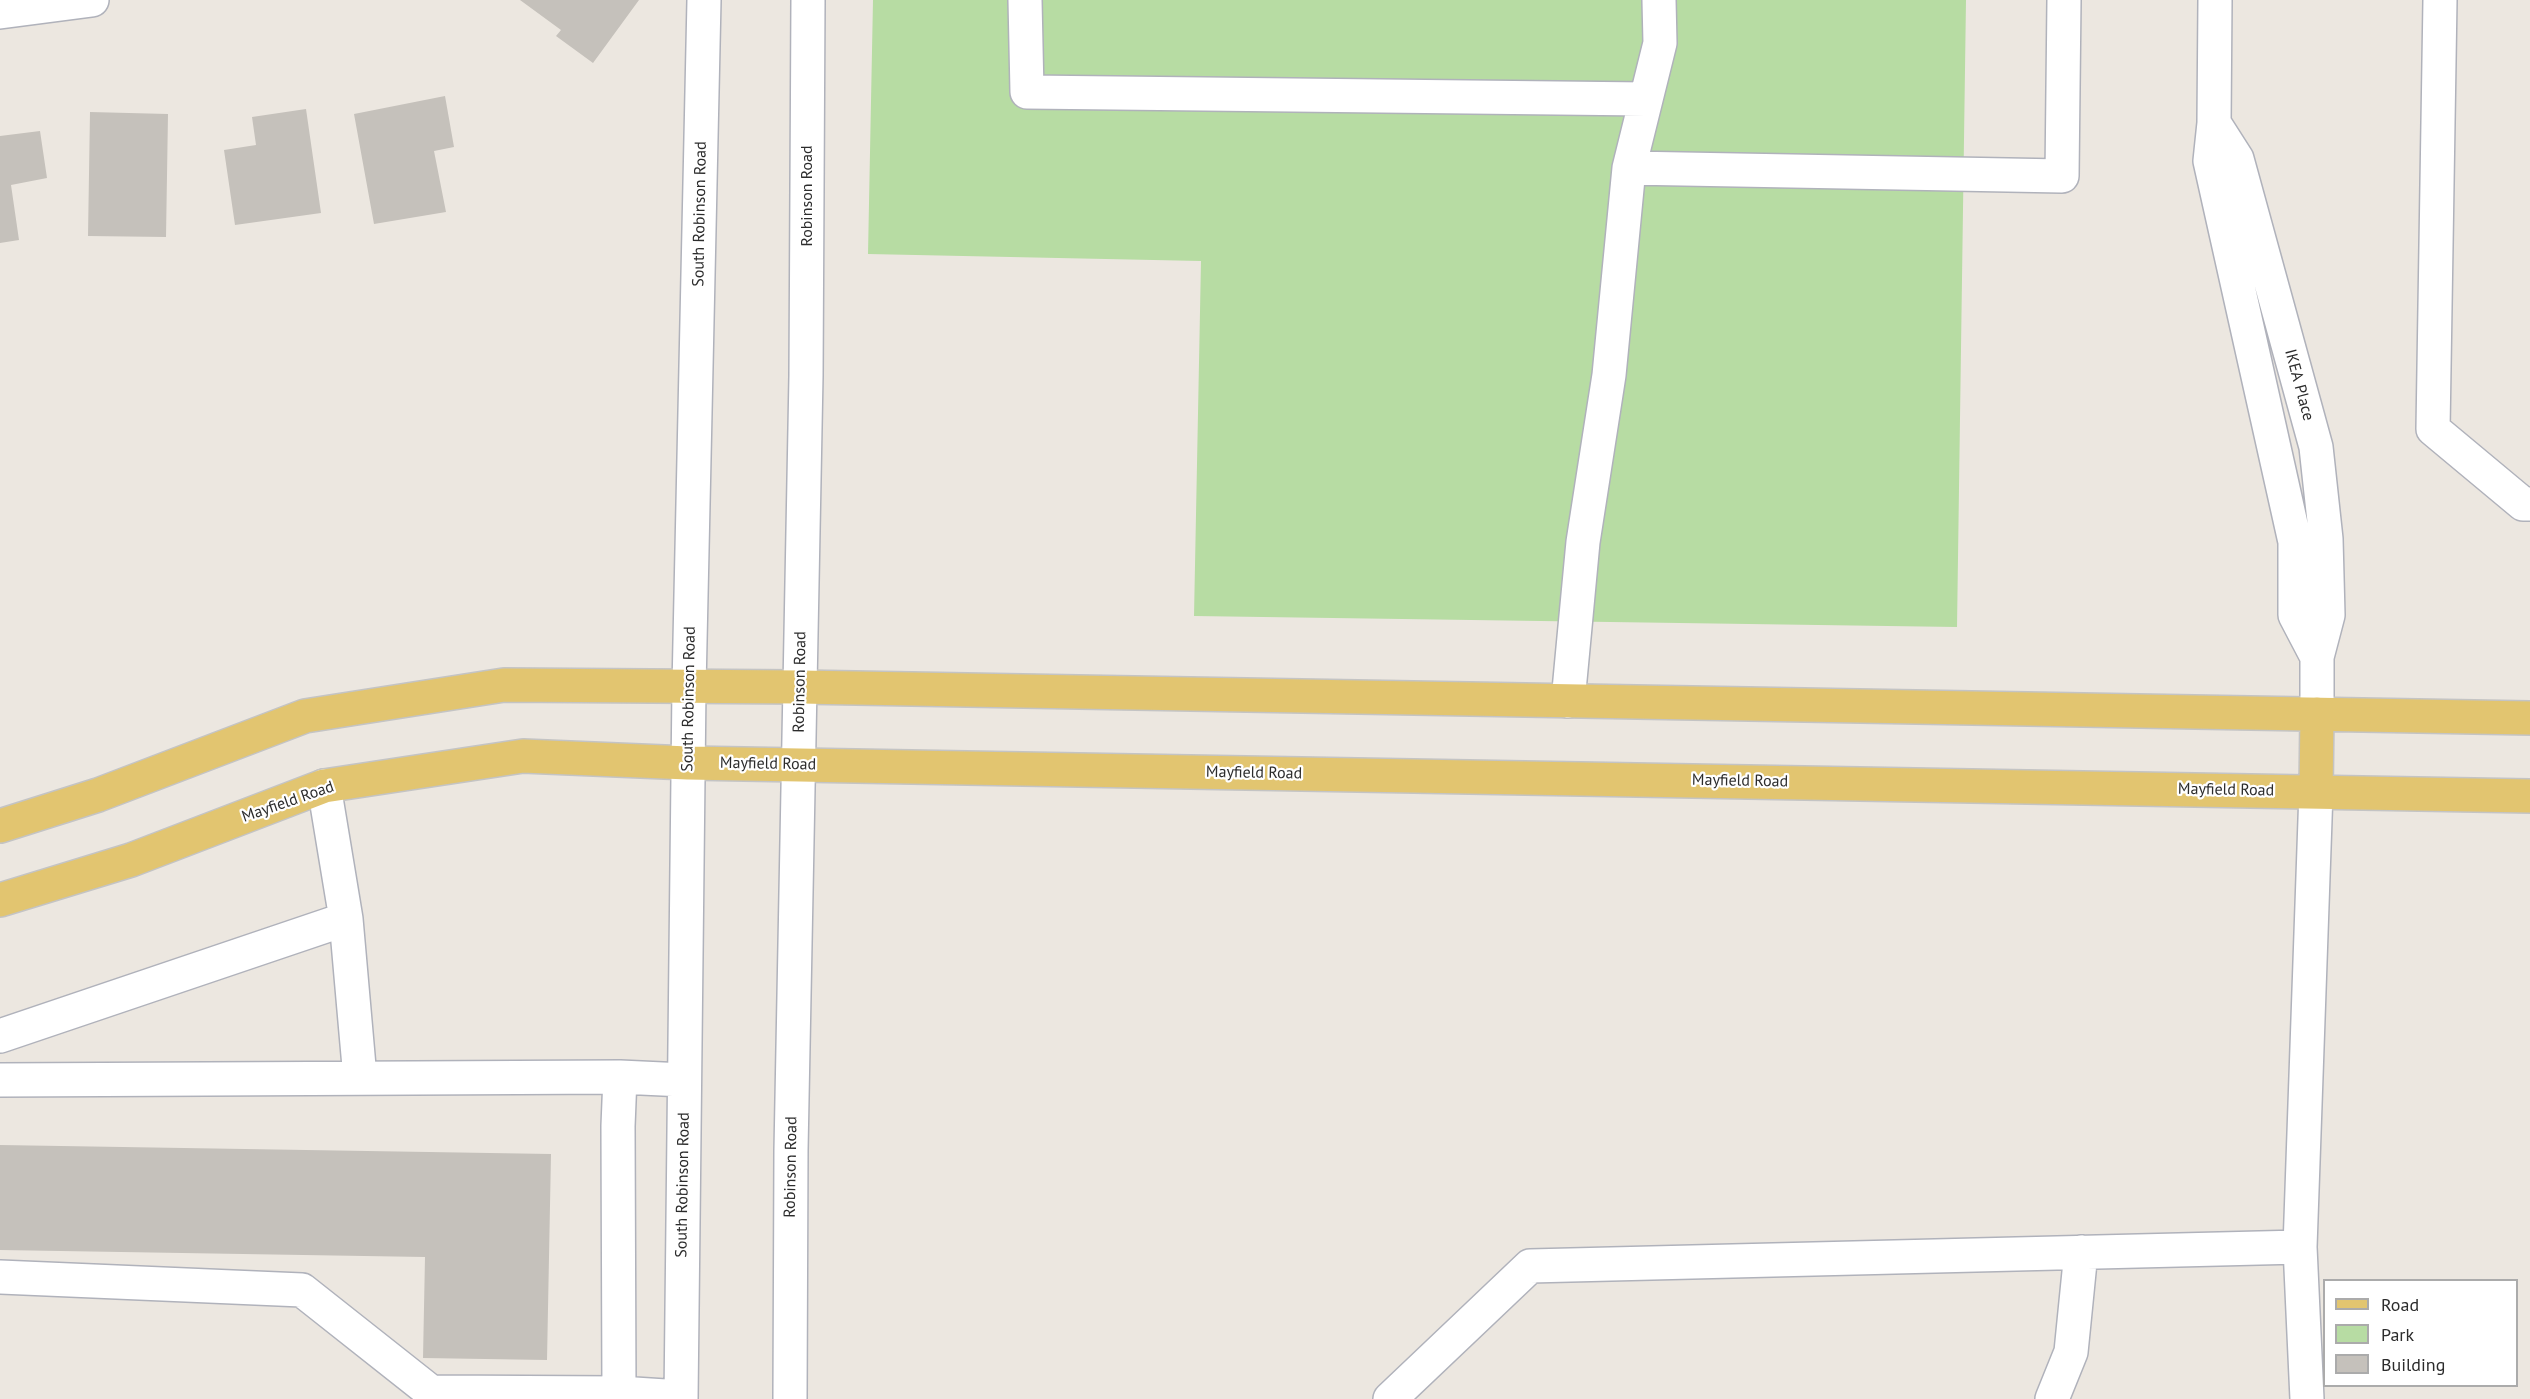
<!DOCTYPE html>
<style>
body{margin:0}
#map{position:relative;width:2530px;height:1399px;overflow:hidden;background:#ece7e0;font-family:"PT Sans",sans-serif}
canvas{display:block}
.legend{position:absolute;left:2323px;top:1279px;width:195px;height:108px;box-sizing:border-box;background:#fff;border:2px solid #ababab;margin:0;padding:8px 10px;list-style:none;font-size:18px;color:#2c2c2c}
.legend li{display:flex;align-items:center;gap:12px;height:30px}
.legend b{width:30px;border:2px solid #ababab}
</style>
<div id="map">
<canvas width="2530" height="1399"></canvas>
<ul class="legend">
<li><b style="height:8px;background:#e2c570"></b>Road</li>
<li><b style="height:16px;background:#b7dca3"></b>Park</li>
<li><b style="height:16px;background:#c5c1bb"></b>Building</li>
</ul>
</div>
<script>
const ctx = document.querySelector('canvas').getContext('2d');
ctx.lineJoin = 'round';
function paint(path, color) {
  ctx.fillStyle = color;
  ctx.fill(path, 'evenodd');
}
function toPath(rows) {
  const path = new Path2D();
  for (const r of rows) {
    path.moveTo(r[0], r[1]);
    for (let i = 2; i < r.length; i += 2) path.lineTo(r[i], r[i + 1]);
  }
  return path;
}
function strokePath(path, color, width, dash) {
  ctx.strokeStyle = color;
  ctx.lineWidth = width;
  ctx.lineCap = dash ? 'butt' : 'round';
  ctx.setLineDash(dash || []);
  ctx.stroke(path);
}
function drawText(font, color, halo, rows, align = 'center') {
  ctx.font = font + ' "PT Sans",sans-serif';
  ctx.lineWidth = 4.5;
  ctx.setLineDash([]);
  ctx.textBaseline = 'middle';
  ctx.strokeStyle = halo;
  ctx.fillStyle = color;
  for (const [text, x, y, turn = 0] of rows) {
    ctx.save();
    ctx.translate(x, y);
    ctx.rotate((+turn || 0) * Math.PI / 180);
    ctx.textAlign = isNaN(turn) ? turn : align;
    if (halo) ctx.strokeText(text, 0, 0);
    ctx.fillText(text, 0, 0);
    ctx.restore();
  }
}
const green = toPath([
 [873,0,1966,0,1957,627,1194,616,1201,261,868,254]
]);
const building = toPath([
 [520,0,639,0,593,63,556,36,561,30],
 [445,96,454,147,434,151,446,212,374,224,354,114],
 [306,109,321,213,235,225,224,150,256,145,252,117],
 [90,112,168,114,166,237,88,236],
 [40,131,47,178,11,185,19,240,0,243,0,136],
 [0,1145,551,1154,547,1360,423,1358,425,1257,0,1250]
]);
const minor = toPath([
 [1025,0,1027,92,1646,99],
 [2215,0,2214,123,2210,161,2295,542,2295,615,2317,657],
 [2440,0,2433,429,2523,504,2530,504],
 [0,12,92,0],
 [2214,123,2237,159,2316,447,2326,539,2328,615,2317,657,2317,714],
 [1629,168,2062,176,2064,0],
 [1568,701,1583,542,1609,375,1629,168,1660,43,1659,0],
 [346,919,360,1078],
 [0,1036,346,919,324,786],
 [0,1080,620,1077],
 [0,1277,302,1290,431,1392,619,1393],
 [681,1397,619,1393,618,1126,620,1077,684,1080],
 [681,1399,689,687,704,0],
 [790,1399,791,1150,806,376,808,0],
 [1390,1399,1530,1266,2300,1247],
 [2052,1399,2071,1352,2081,1252],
 [2307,1399,2300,1247,2316,791]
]);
const major = toPath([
 [2316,791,2317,714],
 [0,826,98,795,305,716,504,685,800,687,2530,718],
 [0,900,131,860,324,786,523,756,688,763,2530,796]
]);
const streetNames = [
 ["Robinson Road",807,196,-90],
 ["South Robinson Road",700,214,-89],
 ["IKEA Place",2299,385,75],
 ["Robinson Road",800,682,-89],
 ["South Robinson Road",689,699,-89],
 ["Mayfield Road",768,764,1],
 ["Mayfield Road",1254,773,1],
 ["Mayfield Road",1740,781,1],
 ["Mayfield Road",2226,790,1],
 ["Mayfield Road",288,802,-19],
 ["Robinson Road",791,1167,-89],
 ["South Robinson Road",683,1185,-89]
];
paint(green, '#b7dca3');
paint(building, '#c5c1bb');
strokePath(minor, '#b0b2bb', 36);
strokePath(major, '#c4c4c4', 36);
strokePath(minor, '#fff', 33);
strokePath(major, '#e2c570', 33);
drawText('16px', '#2c2c2c', '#fff', streetNames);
</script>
